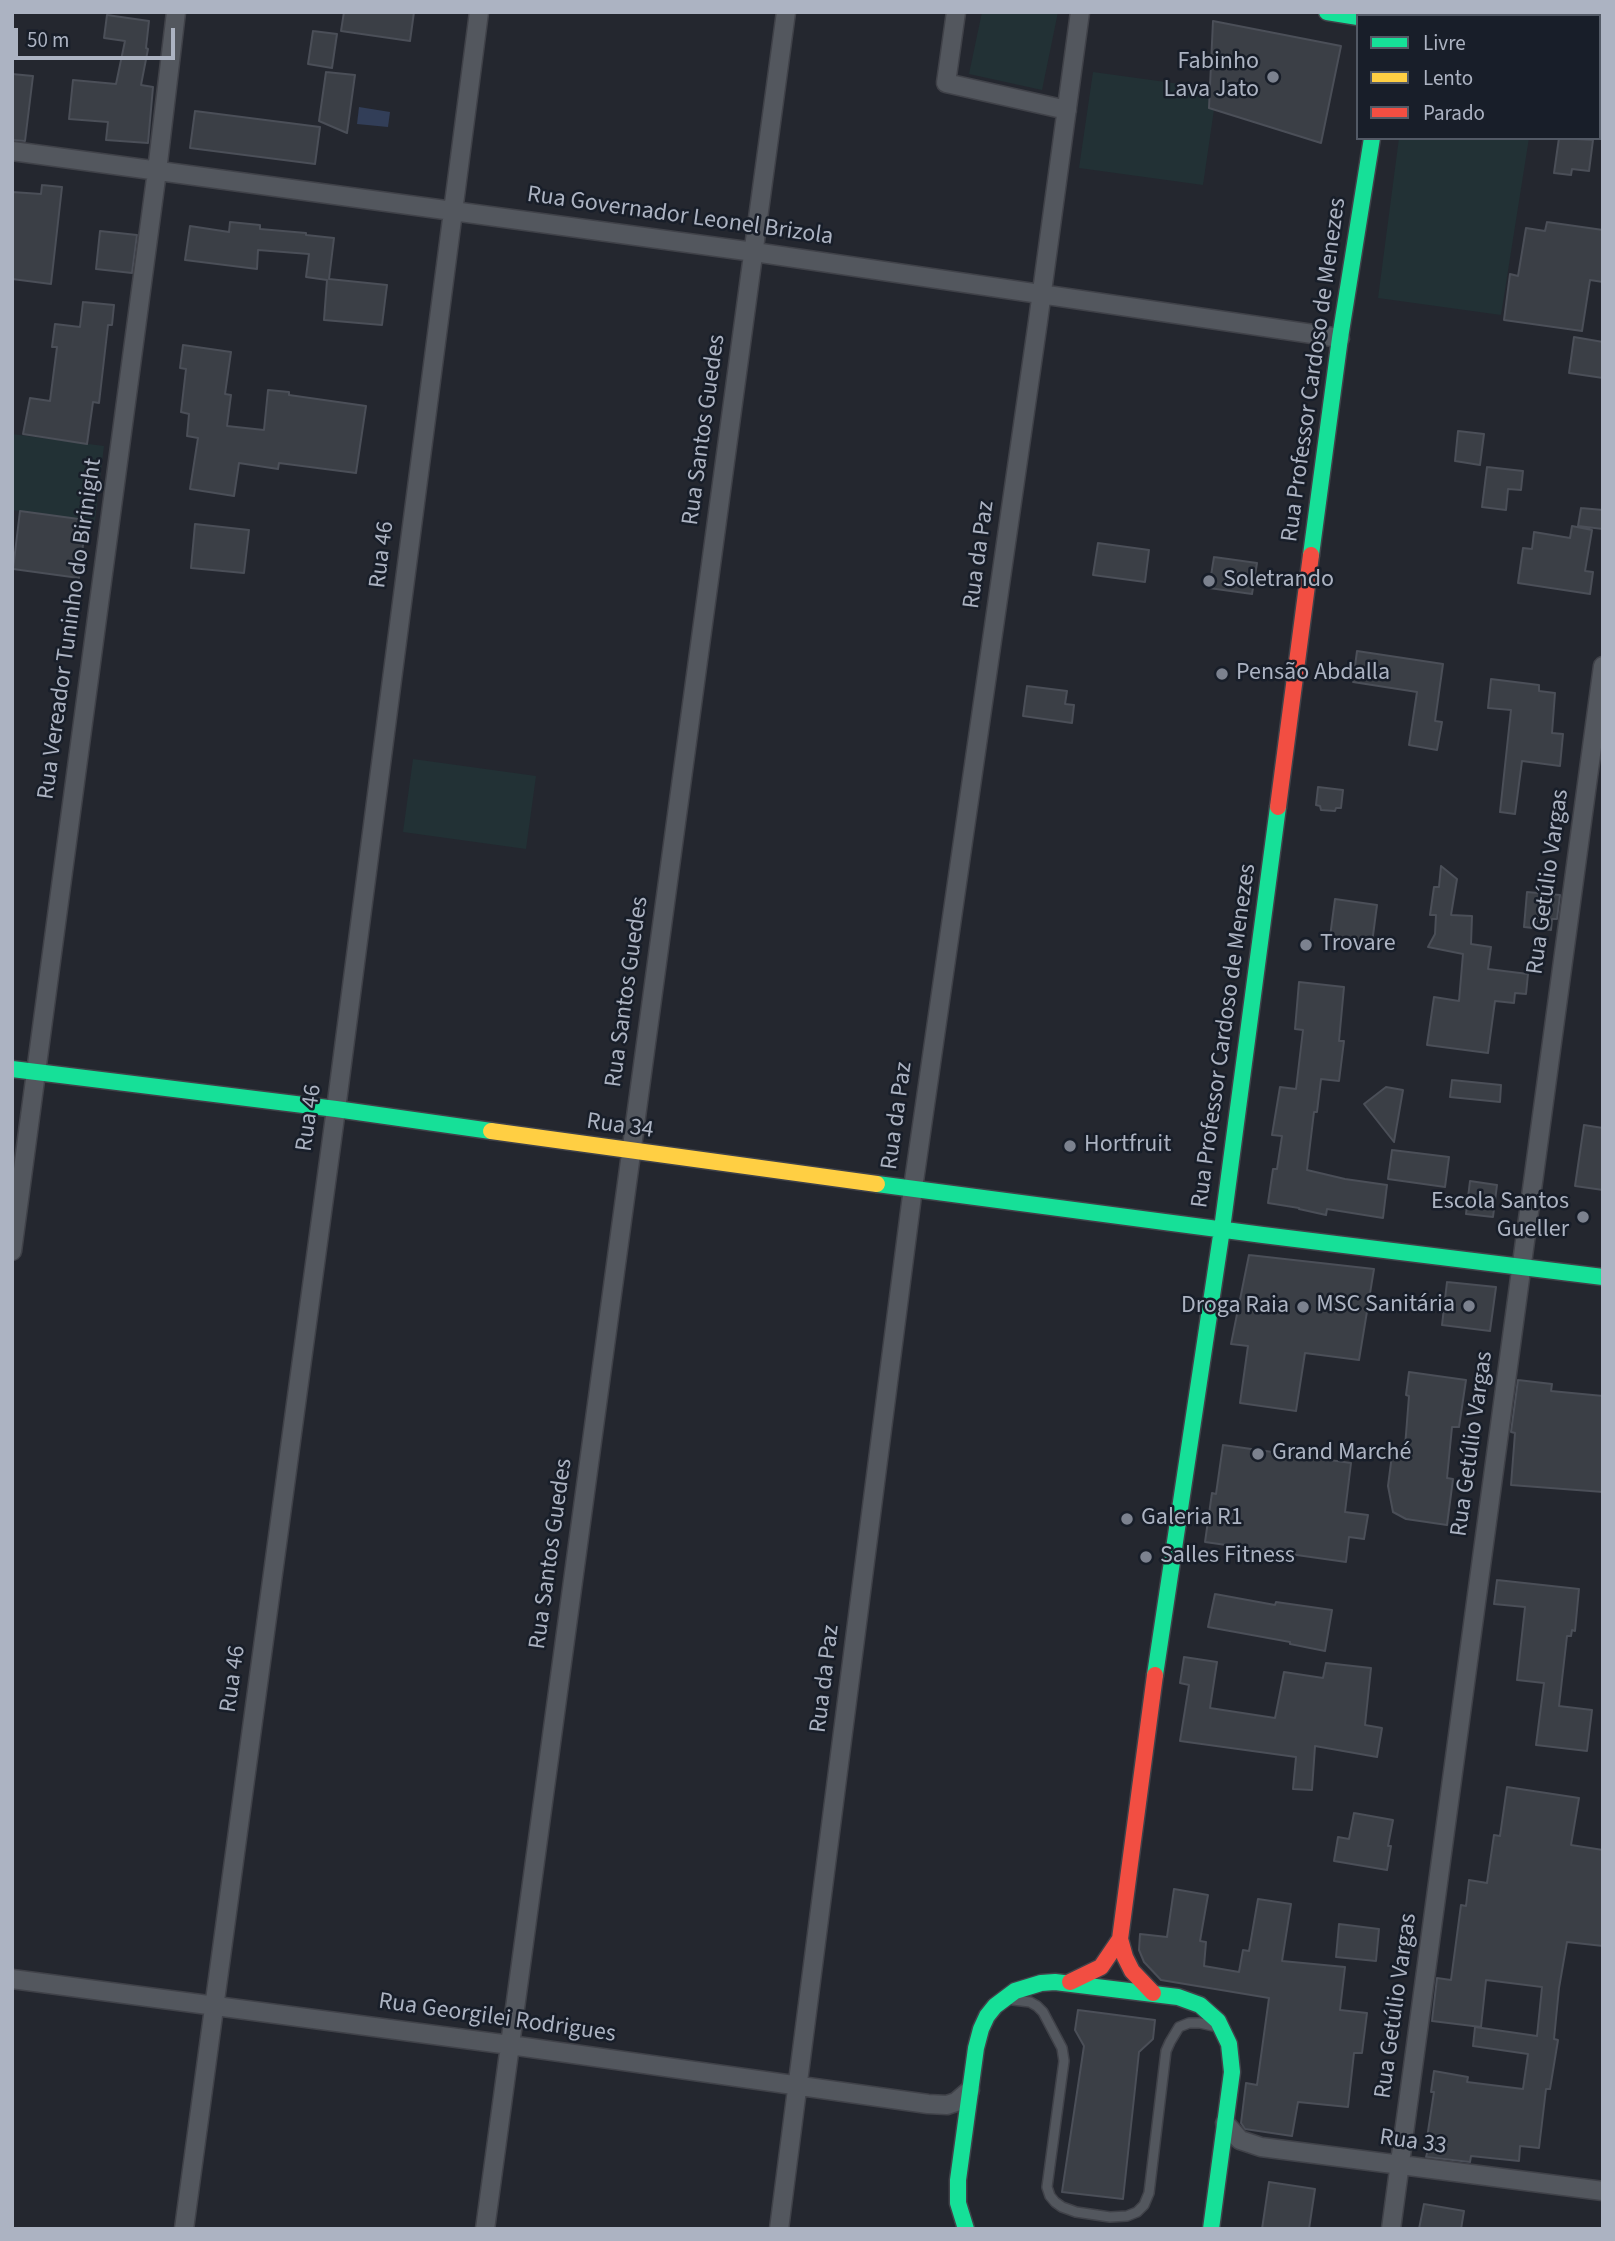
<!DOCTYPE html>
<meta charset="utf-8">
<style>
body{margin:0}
#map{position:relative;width:1615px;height:2241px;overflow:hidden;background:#24272f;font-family:"Source Sans 3",sans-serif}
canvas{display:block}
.frame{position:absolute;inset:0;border:14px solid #acb3c2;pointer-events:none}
.legend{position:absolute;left:1356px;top:14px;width:245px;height:126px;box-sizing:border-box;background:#181e29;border:2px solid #535a66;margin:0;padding:9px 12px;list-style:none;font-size:21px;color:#acb3c2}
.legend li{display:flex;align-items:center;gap:14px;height:35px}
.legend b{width:35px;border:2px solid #535a66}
.scale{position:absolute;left:14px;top:28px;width:161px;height:32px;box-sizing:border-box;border:4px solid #acb3c2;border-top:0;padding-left:9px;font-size:21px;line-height:24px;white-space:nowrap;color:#acb3c2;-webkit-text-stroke:5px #181e29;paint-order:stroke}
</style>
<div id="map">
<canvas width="1615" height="2241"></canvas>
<div class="frame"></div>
<ul class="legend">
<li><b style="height:9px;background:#16e098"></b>Livre</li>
<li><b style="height:9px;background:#ffcf43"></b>Lento</li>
<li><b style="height:9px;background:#f24e42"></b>Parado</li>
</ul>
<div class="scale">50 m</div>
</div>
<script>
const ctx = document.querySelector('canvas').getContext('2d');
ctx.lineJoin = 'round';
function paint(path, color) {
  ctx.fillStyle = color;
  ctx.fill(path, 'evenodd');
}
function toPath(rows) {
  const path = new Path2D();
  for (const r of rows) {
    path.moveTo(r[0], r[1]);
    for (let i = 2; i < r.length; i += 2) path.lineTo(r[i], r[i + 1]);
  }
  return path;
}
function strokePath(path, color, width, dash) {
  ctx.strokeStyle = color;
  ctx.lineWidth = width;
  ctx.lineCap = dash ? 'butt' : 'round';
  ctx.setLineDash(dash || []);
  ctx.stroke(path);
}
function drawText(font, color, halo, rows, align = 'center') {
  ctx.font = font + ' "Source Sans 3",sans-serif';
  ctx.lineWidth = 5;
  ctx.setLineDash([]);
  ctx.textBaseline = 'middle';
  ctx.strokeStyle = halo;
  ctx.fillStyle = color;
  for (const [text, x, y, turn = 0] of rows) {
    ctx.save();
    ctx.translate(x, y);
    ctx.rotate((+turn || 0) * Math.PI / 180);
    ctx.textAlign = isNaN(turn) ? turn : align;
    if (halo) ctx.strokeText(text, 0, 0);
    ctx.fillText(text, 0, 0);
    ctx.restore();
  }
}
const green = toPath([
 [982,12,1058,12,1042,90,969,74],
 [1093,72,1217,89,1203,185,1079,168],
 [1399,138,1529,138,1501,315,1378,298],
 [12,434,104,446,95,521,12,510],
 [413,759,536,776,526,849,403,832]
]);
const water = toPath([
 [359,107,390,112,388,127,357,124]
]);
const building = toPath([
 [344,12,414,12,410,41,341,31,344,12],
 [107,15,149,21,146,48,148,49,141,85,153,87,148,143,106,140,108,122,69,119,73,80,116,84,125,41,104,38,107,15],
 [1213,21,1341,46,1321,143,1209,108,1213,21],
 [313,31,337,34,332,68,308,64,313,31],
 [326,72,355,75,347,133,319,121,326,72],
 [12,74,33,76,25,141,12,140,12,74],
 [195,111,320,127,315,164,190,148,195,111],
 [1559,138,1593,140,1589,171,1572,169,1571,175,1554,173,1559,138],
 [42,185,62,187,51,284,12,279,12,192,41,194,42,185],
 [230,222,260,225,260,229,306,233,306,235,334,238,329,279,387,285,382,325,324,320,327,280,306,277,309,254,258,250,257,269,185,260,190,226,229,232,230,222],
 [1547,222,1603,230,1603,282,1590,280,1582,331,1504,320,1510,274,1518,276,1526,228,1545,231,1547,222],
 [100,231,137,235,132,273,96,269,100,231],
 [83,302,114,305,112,325,108,325,99,403,93,402,87,444,23,434,30,398,50,401,57,347,52,347,55,324,80,327,83,302],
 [1574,337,1603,342,1603,378,1569,373,1574,337],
 [183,345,231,352,225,394,231,395,227,426,264,430,268,390,289,392,289,395,366,406,356,473,279,463,278,469,239,463,234,496,190,489,198,438,187,436,189,414,181,412,186,369,180,368,183,345],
 [1458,431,1484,434,1480,465,1455,461,1458,431],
 [1487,467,1523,471,1521,490,1508,489,1506,510,1482,507,1487,467],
 [1581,508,1603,510,1603,529,1578,526,1581,508],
 [20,511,86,520,79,578,13,569,20,511],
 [195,524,249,530,244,573,191,568,195,524],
 [1572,526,1592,530,1585,571,1593,572,1590,594,1518,583,1523,548,1532,549,1534,532,1570,538,1572,526],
 [1098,543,1149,550,1145,582,1093,575,1098,543],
 [1214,557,1257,563,1252,594,1209,588,1214,557],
 [1357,651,1443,664,1435,721,1442,722,1437,750,1409,745,1417,692,1353,682,1357,651],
 [1491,679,1539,685,1539,691,1555,693,1552,733,1563,734,1560,766,1522,761,1515,814,1500,812,1511,710,1488,708,1491,679],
 [1027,686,1067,691,1065,704,1074,705,1072,723,1023,716,1027,686],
 [1318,787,1343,790,1341,808,1336,808,1335,811,1321,810,1320,806,1316,805,1318,787],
 [1441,866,1457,879,1451,915,1472,916,1471,944,1491,947,1488,969,1528,974,1526,994,1515,993,1514,1003,1495,1001,1488,1053,1427,1045,1434,997,1459,1001,1463,954,1428,947,1435,934,1436,915,1430,915,1434,887,1439,887,1441,866],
 [1527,892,1560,895,1557,919,1552,919,1551,930,1524,927,1527,892],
 [1335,899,1377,905,1372,943,1330,937,1335,899],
 [1299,982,1344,987,1339,1041,1344,1041,1339,1081,1321,1079,1317,1112,1314,1112,1307,1170,1345,1179,1387,1185,1383,1218,1327,1209,1326,1215,1299,1209,1299,1208,1268,1203,1273,1169,1277,1169,1282,1136,1272,1135,1280,1087,1296,1089,1303,1030,1295,1029,1299,982],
 [1452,1080,1501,1085,1500,1102,1450,1097,1452,1080],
 [1386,1087,1403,1090,1394,1142,1364,1104,1386,1087],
 [1584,1125,1603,1128,1603,1190,1575,1186,1584,1125],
 [1392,1150,1449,1157,1445,1187,1388,1179,1392,1150],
 [1470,1181,1497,1185,1493,1217,1466,1214,1470,1181],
 [1249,1255,1374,1269,1359,1360,1305,1353,1296,1411,1240,1403,1248,1346,1231,1344,1249,1255],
 [1447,1282,1496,1287,1490,1331,1442,1325,1447,1282],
 [1409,1372,1466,1380,1459,1427,1452,1427,1447,1478,1453,1479,1447,1525,1406,1519,1393,1512,1388,1486,1392,1455,1401,1456,1402,1446,1405,1447,1409,1396,1406,1395,1409,1372],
 [1518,1380,1552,1384,1551,1391,1603,1396,1603,1492,1511,1485,1515,1433,1511,1432,1518,1380],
 [1223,1445,1351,1463,1345,1512,1368,1515,1364,1539,1349,1537,1346,1562,1205,1542,1212,1493,1216,1494,1223,1445],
 [1497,1580,1579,1589,1575,1631,1572,1630,1571,1636,1567,1636,1559,1706,1592,1710,1587,1751,1536,1745,1544,1683,1517,1680,1525,1607,1494,1604,1497,1580],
 [1215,1594,1275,1605,1276,1602,1332,1610,1325,1651,1290,1644,1290,1642,1208,1627,1215,1594],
 [1184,1657,1217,1662,1210,1708,1275,1718,1284,1672,1323,1678,1326,1663,1371,1668,1365,1725,1382,1728,1377,1757,1315,1746,1312,1790,1293,1789,1296,1757,1180,1741,1189,1685,1180,1683,1184,1657],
 [1507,1787,1579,1798,1571,1845,1603,1850,1603,1946,1567,1942,1559,1988,1554,2039,1558,2040,1550,2089,1546,2089,1539,2148,1520,2146,1519,2161,1471,2156,1470,2162,1426,2157,1431,2139,1427,2138,1434,2092,1431,2092,1434,2071,1468,2077,1467,2082,1523,2089,1528,2054,1473,2046,1475,2027,1537,2036,1542,1987,1486,1980,1481,2027,1432,2021,1437,1978,1451,1980,1461,1905,1466,1906,1469,1880,1487,1883,1494,1835,1500,1836,1507,1787],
 [1354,1813,1393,1820,1388,1846,1391,1846,1387,1870,1334,1861,1338,1837,1349,1839,1354,1813],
 [1174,1889,1208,1895,1200,1941,1206,1942,1204,1966,1239,1972,1243,1950,1249,1951,1258,1899,1291,1904,1282,1961,1345,1967,1340,2010,1367,2013,1362,2053,1354,2053,1348,2107,1298,2102,1292,2136,1245,2129,1241,2123,1246,2083,1257,2085,1269,1998,1161,1980,1144,1962,1139,1950,1140,1934,1167,1937,1174,1889],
 [1339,1924,1379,1929,1376,1961,1336,1957,1339,1924],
 [1078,2010,1155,2020,1153,2039,1139,2052,1123,2199,1062,2192,1084,2046,1075,2030,1078,2010],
 [1269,2182,1315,2189,1309,2229,1262,2229,1269,2182],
 [1424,2204,1464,2211,1461,2229,1419,2229,1424,2204]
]);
const lane = toPath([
 [1013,2000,1030,2002,1037,2006,1043,2012,1062,2048,1064,2061,1047,2187,1050,2196,1055,2202,1062,2207,1076,2212,1110,2217,1127,2216,1137,2212,1144,2205,1149,2193,1166,2051,1170,2042,1179,2027,1189,2023,1200,2023,1213,2026]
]);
const street = toPath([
 [956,12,946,83,1067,110],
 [12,151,754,252,1340,338],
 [12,1251,157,171,176,12],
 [12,1979,510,2045,928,2104,947,2105,956,2102,970,2090],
 [1225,2123,1240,2140,1261,2147,1603,2191],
 [184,2229,336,1109,479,12],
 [485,2229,786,12],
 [779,2229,913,1188,1038,321,1080,12],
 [1391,2229,1603,666]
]);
const fast = toPath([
 [1327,12,1358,17],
 [1404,12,1407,16],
 [1375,16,1379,12],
 [1599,67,1603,68],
 [1311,555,1340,338,1372,138],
 [12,1069,336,1109,491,1131],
 [877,1184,1263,1235,1603,1277],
 [1155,1675,1222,1229,1278,807],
 [966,2229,958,2203,958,2180,976,2048,981,2029,987,2016,995,2006,1015,1991,1041,1983,1055,1982,1178,1997,1200,2005,1218,2021,1229,2044,1232,2072,1211,2229]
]);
const slow = toPath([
 [491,1131,877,1184]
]);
const jam = toPath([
 [1278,807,1311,555],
 [1070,1982,1101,1967,1120,1939],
 [1153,1993,1132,1971,1125,1957,1120,1939,1155,1675]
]);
const markers = [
 [1273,77,7,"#7c828f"],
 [1209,581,7,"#7c828f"],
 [1222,674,7,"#7c828f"],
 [1306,945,7,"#7c828f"],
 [1070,1146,7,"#7c828f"],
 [1583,1217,7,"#7c828f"],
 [1469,1306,7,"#7c828f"],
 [1303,1307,7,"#7c828f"],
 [1258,1454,7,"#7c828f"],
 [1127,1519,7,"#7c828f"],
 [1146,1557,7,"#7c828f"]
];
const poiNames = [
 ["Fabinho",1259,63,"right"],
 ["Lava Jato",1259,91,"right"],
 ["Soletrando",1223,581],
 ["Pensão Abdalla",1236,674],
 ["Trovare",1320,945],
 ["Hortfruit",1084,1146],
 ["Escola Santos",1569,1203,"right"],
 ["Gueller",1569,1231,"right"],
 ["MSC Sanitária",1455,1306,"right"],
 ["Droga Raia",1289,1307,"right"],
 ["Grand Marché",1272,1454],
 ["Galeria R1",1141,1519],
 ["Salles Fitness",1160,1557]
];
const streetNames = [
 ["Rua Governador Leonel Brizola",680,217,8],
 ["Rua Professor Cardoso de Menezes",1315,370,-82],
 ["Rua Santos Guedes",705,430,-82],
 ["Rua 46",383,555,-83],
 ["Rua da Paz",980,555,-82],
 ["Rua Vereador Tuninho do Birinight",71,629,-82],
 ["Rua Getúlio Vargas",1549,882,-82],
 ["Rua Santos Guedes",628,992,-82],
 ["Rua Professor Cardoso de Menezes",1225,1036,-82],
 ["Rua da Paz",898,1116,-82],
 ["Rua 46",310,1118,-82],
 ["Rua 34",620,1127,8],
 ["Rua Getúlio Vargas",1473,1444,-82],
 ["Rua Santos Guedes",552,1554,-82],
 ["Rua 46",234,1679,-82],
 ["Rua da Paz",826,1679,-83],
 ["Rua Getúlio Vargas",1397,2006,-82],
 ["Rua Georgilei Rodrigues",497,2019,8],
 ["Rua 33",1413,2143,8]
];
paint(green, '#223135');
paint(water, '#323e58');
paint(building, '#3b3f46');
strokePath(building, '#4b4f58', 2);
strokePath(lane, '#404249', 12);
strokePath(street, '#404249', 21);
strokePath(fast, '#404249', 19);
strokePath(slow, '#404249', 19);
strokePath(jam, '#404249', 19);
strokePath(lane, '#53575e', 9);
strokePath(street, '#53575e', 18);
strokePath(fast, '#16e098', 16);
strokePath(slow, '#ffcf43', 16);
strokePath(jam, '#f24e42', 16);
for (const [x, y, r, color] of markers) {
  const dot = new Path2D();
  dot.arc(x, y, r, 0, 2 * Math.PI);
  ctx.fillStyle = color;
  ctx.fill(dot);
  strokePath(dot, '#181e29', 2.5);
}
drawText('24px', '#acb3c2', '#181e29', poiNames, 'left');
drawText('24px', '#acb3c2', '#181e29', streetNames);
</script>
